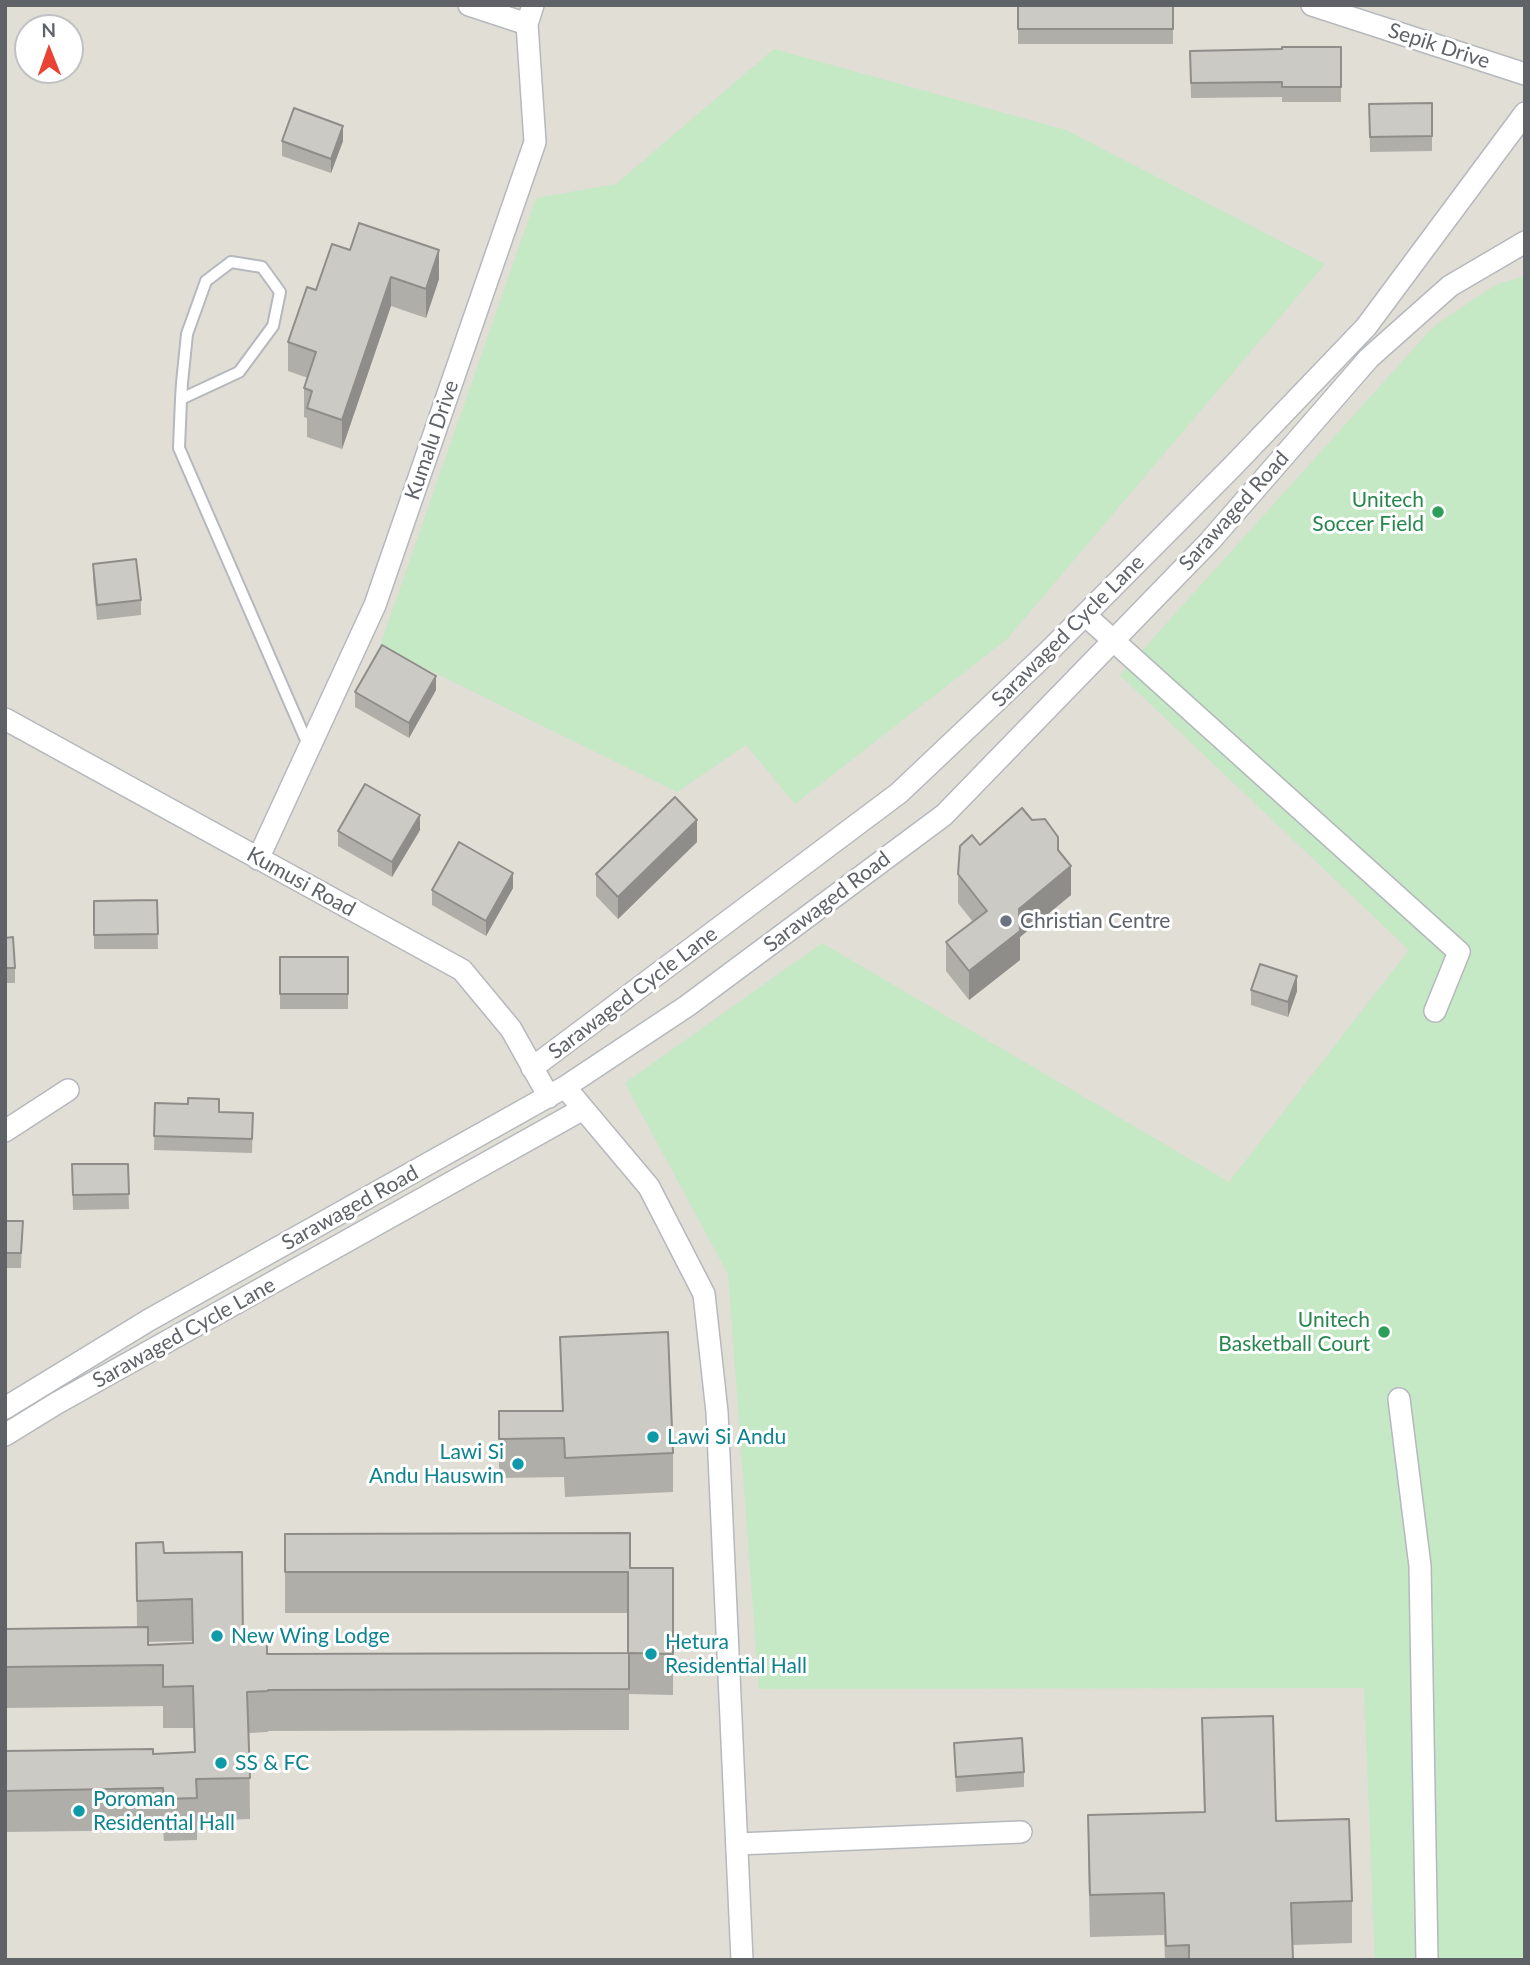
<!DOCTYPE html>
<style>
body{margin:0}
#map{position:relative;width:1530px;height:1965px;overflow:hidden;background:#f1efe8;font-family:Lato,sans-serif}
canvas{display:block}
.frame{position:absolute;inset:0;border:7px solid #5f6368;pointer-events:none}
.north{position:absolute;left:14px;top:14px;width:70px;height:70px;box-sizing:border-box;background:#fff;border:2px solid #bfc1c3;border-radius:50%;rotate:359deg;font-size:19px;font-weight:700;line-height:28px;text-align:center;color:#5f6368}
.north::after{content:'';display:block;margin:auto;width:24px;height:32px;background:#ea4335;clip-path:polygon(50% 0,100% 100%,50% 72%,0 100%)}
</style>
<div id="map">
<canvas width="1530" height="1965"></canvas>
<div class="frame"></div>
<div class="north">N</div>
</div>
<script>
const ctx = document.querySelector('canvas').getContext('2d');
ctx.lineJoin = 'round';
function paint(path, color) {
  ctx.fillStyle = color;
  ctx.fill(path, 'evenodd');
}
function toPath(rows) {
  const path = new Path2D();
  for (const r of rows) {
    path.moveTo(r[0], r[1]);
    for (let i = 2; i < r.length; i += 2) path.lineTo(r[i], r[i + 1]);
  }
  return path;
}
function strokePath(path, color, width, dash) {
  ctx.strokeStyle = color;
  ctx.lineWidth = width;
  ctx.lineCap = dash ? 'butt' : 'round';
  ctx.setLineDash(dash || []);
  ctx.stroke(path);
}
function drawText(font, color, halo, rows, align = 'center') {
  ctx.font = font + ' Lato,sans-serif';
  ctx.lineWidth = 6;
  ctx.setLineDash([]);
  ctx.textBaseline = 'middle';
  ctx.strokeStyle = halo;
  ctx.fillStyle = color;
  for (const [text, x, y, turn = 0] of rows) {
    ctx.save();
    ctx.translate(x, y);
    ctx.rotate((+turn || 0) * Math.PI / 180);
    ctx.textAlign = isNaN(turn) ? turn : align;
    if (halo) ctx.strokeText(text, 0, 0);
    ctx.fillText(text, 0, 0);
    ctx.restore();
  }
}
const education = toPath([
 [5,5,1525,5,1525,1960,5,1960],
 [28,28,70,28,70,70,28,70]
]);
const green = toPath([
 [774,49,1066,130,1325,264,1007,639,795,804,746,745,677,792,380,646,536,198,616,184],
 [1525,276,1525,1960,1375,1960,1364,1688,759,1689,728,1274,625,1083,822,943,1229,1182,1409,950,1120,675,1434,326,1497,284]
]);
const service = toPath([
 [181,399,239,372,273,326,280,292,262,267,231,262,206,281,187,334,182,383,181,399,179,448,309,747]
]);
const minor = toPath([
 [469,5,527,24],
 [1312,5,1525,74],
 [1085,615,1459,952,1435,1011],
 [5,719,462,970,511,1029,549,1097],
 [258,859,375,605,535,142,527,24,533,5],
 [532,1068,899,793,1048,652,1233,466,1366,327,1525,113],
 [565,1087,649,1187,704,1294,717,1412,742,1960],
 [5,1131,68,1090],
 [1399,1399,1420,1566,1427,1960],
 [5,1408,149,1320,565,1087,687,1006,944,815,1210,541,1369,358,1450,286,1525,242],
 [5,1435,57,1403,583,1109],
 [738,1844,1021,1832]
]);
const wall = toPath([
 [1018,5,1173,5,1173,44,1018,44],
 [1341,47,1341,102,1282,102,1282,97,1191,98,1190,51],
 [1432,103,1432,151,1370,152,1369,104],
 [282,141,343,141,331,173,282,156],
 [332,244,439,279,426,318,391,306,342,449,307,437,307,418,304,417,304,388,308,378,288,371,288,342,316,290],
 [93,564,141,600,141,615,97,620,93,579],
 [436,690,409,738,355,707,355,692],
 [420,830,392,877,338,846,338,831],
 [697,842,618,919,596,896,596,874],
 [980,845,1058,850,1071,895,1020,937,1020,960,969,1000,946,971,946,942,973,922,958,903,958,874],
 [513,888,486,936,432,905,432,890],
 [157,900,158,949,94,949,94,901],
 [5,938,15,968,15,983,5,983],
 [280,957,348,957,348,1009,280,1009],
 [1251,990,1297,991,1288,1017,1251,1005],
 [155,1103,219,1112,253,1113,252,1153,154,1150],
 [72,1164,128,1164,129,1209,73,1210],
 [5,1221,23,1221,21,1268,5,1268],
 [560,1337,673,1453,673,1492,565,1497,564,1477,499,1478,499,1411,562,1411],
 [285,1534,630,1568,673,1568,673,1695,629,1694,629,1730,268,1731,268,1732,249,1733,250,1819,197,1821,197,1840,164,1841,163,1830,5,1832,5,1751,153,1754,194,1752,193,1728,163,1728,163,1706,5,1708,5,1629,137,1627,136,1543,164,1553,243,1642,267,1654,628,1653,628,1613,285,1613],
 [192,1641,192,1643,148,1645,148,1642],
 [1202,1718,1276,1821,1352,1901,1352,1943,1293,1945,1293,1960,1165,1960,1164,1935,1090,1937,1088,1857,1088,1815,1204,1812],
 [954,1743,1024,1772,1024,1787,956,1792]
]);
const shadedWall = toPath([
 [343,126,343,141,331,173,331,159],
 [439,250,439,279,426,318,426,289],
 [391,277,391,306,342,449,342,420],
 [436,676,436,690,409,738,409,723],
 [420,815,420,830,392,877,392,862],
 [697,820,697,842,618,919,618,897],
 [1071,866,1071,895,1020,937,1020,960,969,1000,969,971,1019,909],
 [513,873,513,888,486,936,486,921],
 [1297,976,1297,991,1288,1017,1288,1002]
]);
const building = toPath([
 [1018,5,1173,5,1173,29,1018,29,1018,5],
 [1282,47,1341,47,1341,87,1282,87,1282,82,1191,83,1190,51,1282,49,1282,47],
 [1432,103,1432,136,1370,137,1369,104,1432,103],
 [294,108,343,126,331,159,282,141,294,108],
 [359,223,439,250,426,289,391,277,342,420,307,408,312,391,304,388,316,352,288,342,307,287,316,290,332,244,350,250,359,223],
 [136,559,141,600,97,605,93,564,136,559],
 [382,645,436,676,409,723,355,692,382,645],
 [365,784,420,815,392,862,338,831,365,784],
 [675,797,697,820,618,897,596,874,675,797],
 [1022,808,1032,820,1045,819,1058,837,1058,850,1071,866,1019,909,1020,931,969,971,946,942,987,911,958,874,960,846,972,835,980,845,1022,808],
 [459,842,513,873,486,921,432,890,459,842],
 [157,900,158,934,94,935,94,901,157,900],
 [13,937,15,968,5,968,5,938,13,937],
 [280,957,348,957,348,994,280,994,280,957],
 [1260,964,1297,976,1288,1002,1251,990,1260,964],
 [188,1098,219,1099,219,1112,253,1113,252,1139,154,1136,155,1103,188,1104,188,1098],
 [72,1164,128,1164,129,1194,73,1195,72,1164],
 [5,1221,23,1221,21,1253,5,1253,5,1221],
 [668,1332,673,1453,565,1458,564,1438,499,1439,499,1411,563,1411,560,1337,668,1332],
 [630,1533,630,1568,673,1568,673,1654,629,1653,629,1689,268,1690,268,1691,247,1692,250,1778,196,1779,197,1798,164,1799,163,1788,5,1791,5,1751,153,1749,153,1754,195,1752,193,1686,163,1687,163,1665,5,1667,5,1629,148,1627,148,1645,193,1643,192,1599,137,1601,136,1543,163,1542,164,1553,242,1552,243,1642,267,1641,267,1654,628,1653,628,1572,285,1572,285,1534,630,1533],
 [1273,1716,1276,1821,1349,1819,1352,1901,1291,1903,1293,1960,1189,1960,1189,1945,1166,1946,1164,1893,1090,1895,1088,1815,1205,1812,1202,1718,1273,1716],
 [1022,1738,1024,1772,956,1777,954,1743,1022,1738]
]);
const markers = [
 [1438,512,7,"#2e9e5b"],
 [1006,921,7,"#6b7280"],
 [1384,1332,7,"#2e9e5b"],
 [653,1437,7,"#0f9aa8"],
 [518,1464,7,"#0f9aa8"],
 [217,1636,7,"#0f9aa8"],
 [651,1654,7,"#0f9aa8"],
 [221,1763,7,"#0f9aa8"],
 [79,1811,7,"#0f9aa8"]
];
const streetNames = [
 ["Sepik Drive",1439,46,18],
 ["Kumalu Drive",432,440,-71],
 ["Sarawaged Road",1234,511,-48],
 ["Sarawaged Cycle Lane",1068,631,-45],
 ["Kumusi Road",301,882,29],
 ["Sarawaged Road",827,902,-37],
 ["Sarawaged Cycle Lane",633,993,-37],
 ["Sarawaged Road",350,1208,-29],
 ["Sarawaged Cycle Lane",184,1333,-29]
];
const leisureNames = [
 ["Unitech",1424,500],
 ["Soccer Field",1424,524],
 ["Unitech",1370,1320],
 ["Basketball Court",1370,1344]
];
const worshipNames = [
 ["Christian Centre",1020,921]
];
const cultureNames = [
 ["Lawi Si Andu",667,1437],
 ["Lawi Si",504,1452,"right"],
 ["Andu Hauswin",504,1476,"right"],
 ["New Wing Lodge",231,1636],
 ["Hetura",665,1642],
 ["Residential Hall",665,1666],
 ["SS & FC",235,1763],
 ["Poroman",93,1799],
 ["Residential Hall",93,1823]
];
paint(education, '#e1ded6');
paint(green, '#c5e8c5');
strokePath(service, '#b5b8bc', 14);
strokePath(minor, '#b5b8bc', 24);
strokePath(service, '#fff', 10);
strokePath(minor, '#fff', 21);
paint(wall, '#afaea9');
paint(shadedWall, '#8f8d8a');
paint(building, '#cccac5');
strokePath(building, '#8f8d8a', 2);
for (const [x, y, r, color] of markers) {
  const dot = new Path2D();
  dot.arc(x, y, r, 0, 2 * Math.PI);
  ctx.fillStyle = color;
  ctx.fill(dot);
  strokePath(dot, '#fff', 2.5);
}
drawText('21px', '#5f6368', '#fff', streetNames);
drawText('21px', '#27864d', '#fff', leisureNames, 'right');
drawText('21px', '#5b616d', '#fff', worshipNames, 'left');
drawText('21px', '#0d838f', '#fff', cultureNames, 'left');
</script>
